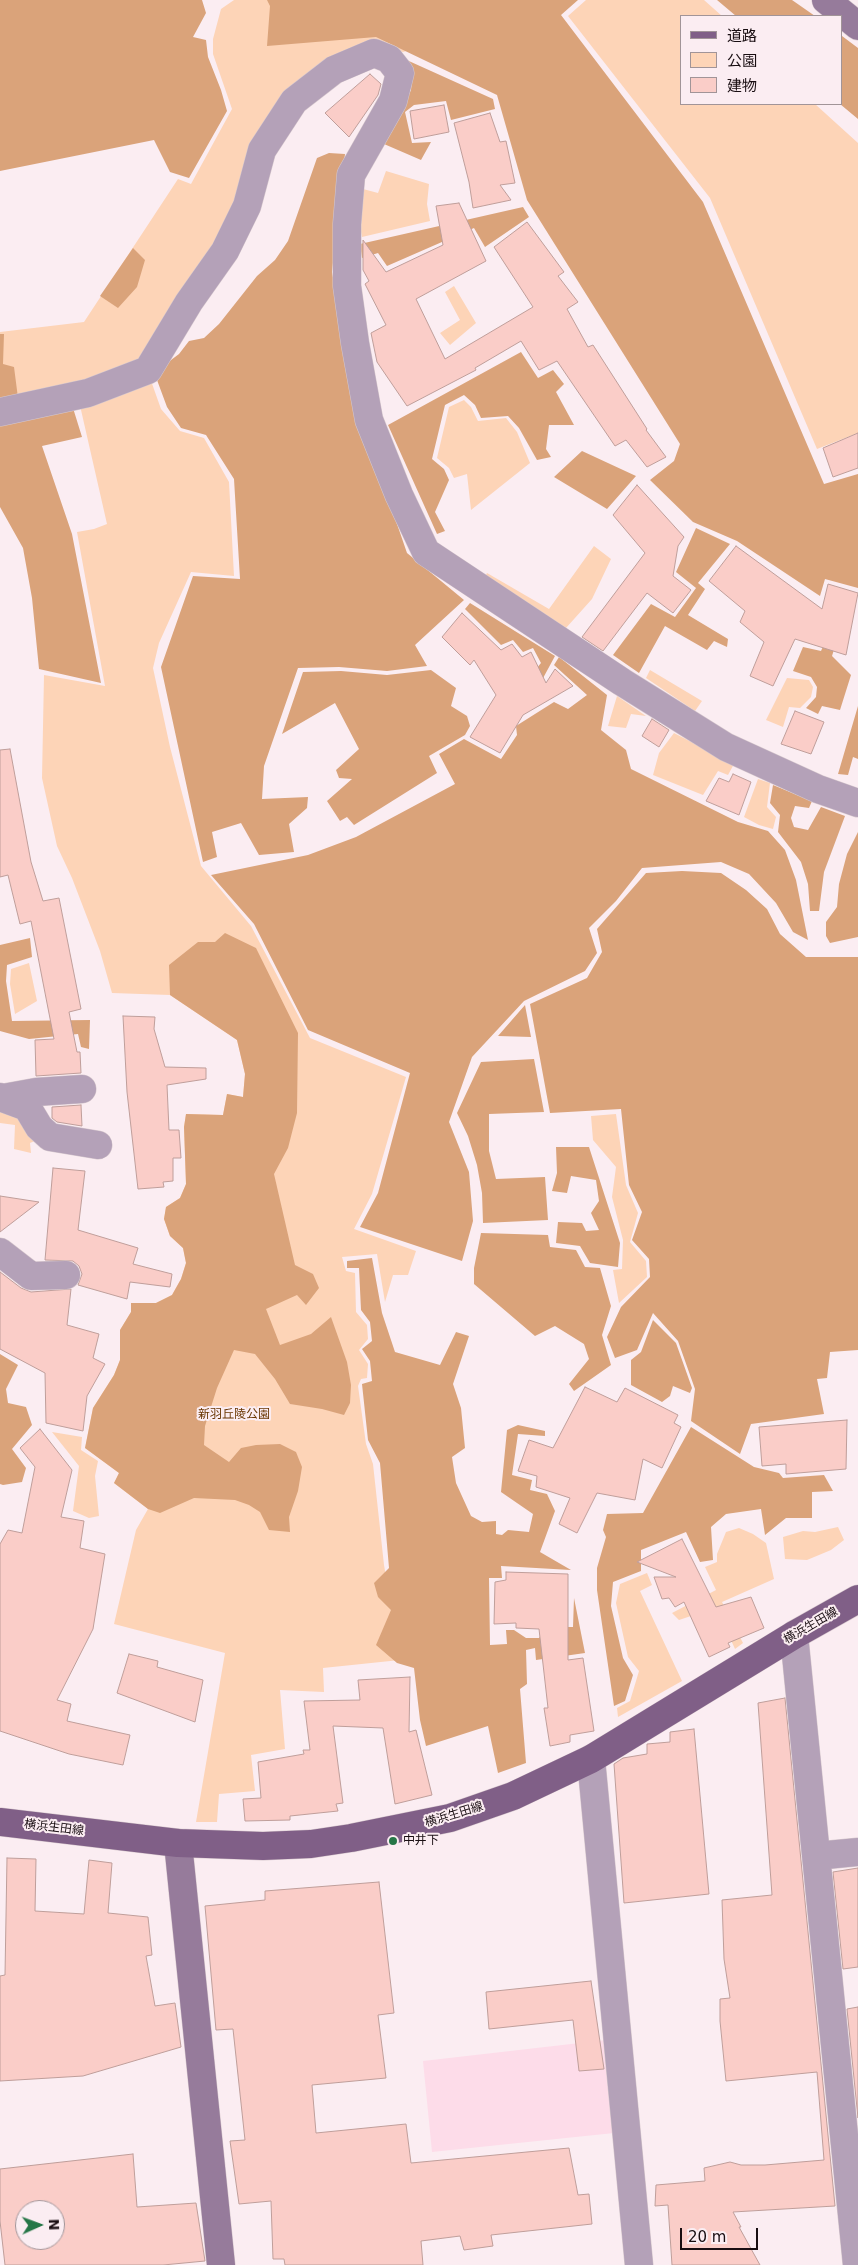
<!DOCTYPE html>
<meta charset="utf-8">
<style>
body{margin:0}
#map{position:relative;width:858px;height:2265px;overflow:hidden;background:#fbedf2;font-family:"DejaVu Sans","Noto Sans JP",sans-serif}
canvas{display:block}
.legend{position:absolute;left:680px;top:15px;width:162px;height:90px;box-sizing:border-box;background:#fbedf2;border:1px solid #a19498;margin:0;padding:6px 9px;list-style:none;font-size:15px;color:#190e12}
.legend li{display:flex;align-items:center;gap:10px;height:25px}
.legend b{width:25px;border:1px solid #a19498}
.north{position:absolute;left:15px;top:2200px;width:50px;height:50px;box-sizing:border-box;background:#fbedf2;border:1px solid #a19498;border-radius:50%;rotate:88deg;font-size:14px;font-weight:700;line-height:20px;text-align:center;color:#190e12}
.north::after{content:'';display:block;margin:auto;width:18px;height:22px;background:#267647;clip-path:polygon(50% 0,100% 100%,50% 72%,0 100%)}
.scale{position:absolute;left:680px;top:2228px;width:78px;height:22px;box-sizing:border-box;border:2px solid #190e12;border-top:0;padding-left:6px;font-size:15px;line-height:18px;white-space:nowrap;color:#190e12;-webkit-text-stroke:4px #fbedf2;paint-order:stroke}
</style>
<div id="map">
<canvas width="858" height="2265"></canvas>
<ul class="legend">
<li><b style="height:6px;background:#805f87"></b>道路</li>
<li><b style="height:14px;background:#fdd4b7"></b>公園</li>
<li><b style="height:14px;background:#facdc8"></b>建物</li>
</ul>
<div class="north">N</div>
<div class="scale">20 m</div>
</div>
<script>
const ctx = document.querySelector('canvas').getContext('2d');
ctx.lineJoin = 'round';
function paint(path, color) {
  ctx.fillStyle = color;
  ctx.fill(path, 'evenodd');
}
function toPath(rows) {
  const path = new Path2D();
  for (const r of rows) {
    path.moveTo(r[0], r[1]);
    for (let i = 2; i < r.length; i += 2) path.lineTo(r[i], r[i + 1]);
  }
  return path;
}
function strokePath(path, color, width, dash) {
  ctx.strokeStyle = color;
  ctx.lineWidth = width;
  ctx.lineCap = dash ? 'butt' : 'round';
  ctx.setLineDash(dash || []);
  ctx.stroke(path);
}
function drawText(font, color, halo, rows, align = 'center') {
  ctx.font = font + ' "DejaVu Sans","Noto Sans JP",sans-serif';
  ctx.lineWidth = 4;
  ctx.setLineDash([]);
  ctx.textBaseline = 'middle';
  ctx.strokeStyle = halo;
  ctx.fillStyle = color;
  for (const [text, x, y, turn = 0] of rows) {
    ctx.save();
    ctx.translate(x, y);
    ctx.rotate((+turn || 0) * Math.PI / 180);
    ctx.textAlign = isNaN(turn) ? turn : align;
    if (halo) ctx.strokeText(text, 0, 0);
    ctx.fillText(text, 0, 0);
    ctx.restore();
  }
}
const built = toPath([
 [606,2040,614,2133,432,2152,423,2061]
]);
const green = toPath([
 [234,0,541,0,466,33,403,52,377,44,330,62,144,361,161,409,180,431,204,438,229,482,234,576,191,572,159,643,153,668,170,747,201,866,251,926,310,1038,406,1077,372,1194,354,1229,416,1251,408,1275,393,1275,385,1302,377,1254,342,1257,346,1271,355,1273,356,1312,367,1325,368,1339,359,1350,368,1364,367,1378,361,1379,358,1386,366,1444,373,1464,384,1565,400,1660,323,1668,324,1692,280,1690,285,1749,251,1755,255,1791,219,1794,217,1822,196,1822,225,1653,114,1624,136,1530,148,1509,114,1483,119,1473,85,1448,93,1408,114,1375,120,1360,120,1330,131,1312,131,1303,156,1303,172,1295,181,1279,186,1263,183,1248,170,1236,164,1219,166,1207,180,1198,186,1184,184,1127,186,1114,223,1115,227,1094,243,1097,245,1074,237,1040,170,995,112,993,100,951,72,878,57,846,42,778,44,675,105,686,77,532,94,529,107,524,76,388,0,401,0,332,84,322,178,179,191,184,232,109,213,54,213,39,221,9],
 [586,0,704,0,722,16,682,16,682,104,815,104,858,143,858,433,817,449,710,198,568,16],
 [386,171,429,184,427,204,430,221,362,237,357,213,363,189,378,193],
 [454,286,476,323,450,345,440,333,460,320,445,292],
 [464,400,471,407,478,421,506,418,517,432,530,463,471,510,467,474,454,478,449,468,437,458,449,407],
 [594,546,611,559,592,599,566,628,485,577,487,573,549,609],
 [650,670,702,701,695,711,646,678],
 [787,678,809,680,813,687,811,697,800,708,789,707,783,727,766,720],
 [617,696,646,716,631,714,626,728,608,726],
 [674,733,734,764,728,775,718,771,703,795,653,775,659,753],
 [758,779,770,783,767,807,776,817,773,829,759,825,744,817],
 [29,963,37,1001,15,1014,10,984,11,969],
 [0,1107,23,1111,42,1138,30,1143,31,1153,14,1149,15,1125,0,1123],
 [616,1114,626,1185,638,1213,630,1242,646,1261,647,1277,619,1303,613,1270,622,1269,623,1240,612,1197,616,1167,593,1140,591,1116],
 [52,1432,82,1437,81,1450,98,1461,95,1476,99,1516,89,1518,73,1511,79,1466],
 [838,1527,844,1540,831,1550,807,1560,785,1559,783,1537,803,1531,815,1532],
 [739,1528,753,1534,766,1543,774,1579,722,1602,743,1643,735,1649,721,1618,694,1615,679,1620,672,1613,716,1590,705,1567,717,1562,717,1554,726,1532],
 [647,1573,652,1585,640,1591,682,1681,618,1717,617,1708,630,1701,639,1671,628,1657,616,1603,620,1584]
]);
const forest = toPath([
 [0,0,202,0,206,13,193,37,206,40,208,57,221,90,227,111,189,178,170,172,154,140,0,171],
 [267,0,578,0,561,15,703,202,824,484,858,474,858,588,825,579,820,596,737,541,693,522,650,480,674,461,680,444,527,200,497,95,376,37,267,46,270,6],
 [717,0,792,0,815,16,736,16],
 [842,36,858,48,858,119,840,104,842,104],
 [400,57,493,99,495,109,451,120,446,101,414,105,405,112,412,143,431,142,421,160,384,144,411,90,412,74],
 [329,153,345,154,332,272,355,402,407,553,464,600,415,645,427,666,387,671,339,667,298,668,264,766,262,799,308,797,307,808,289,824,294,852,259,855,241,823,212,832,217,857,203,862,161,667,193,576,240,579,234,479,206,435,181,428,167,407,157,380,157,374,163,366,179,354,189,341,204,338,219,324,257,276,275,260,288,241,317,158],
 [523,207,529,217,485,247,474,228,387,266,378,253,362,258,360,244],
 [133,248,145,260,137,287,118,308,100,296],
 [0,334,4,334,3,364,14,367,18,398,0,401],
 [521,352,538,378,553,370,564,384,556,392,574,425,549,425,546,449,551,457,537,460,519,428,508,416,481,418,475,405,464,395,445,405,432,459,444,469,449,480,435,512,445,531,437,534,388,425],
 [73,408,82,437,42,446,72,534,101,683,39,669,32,598,23,548,0,507,0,424],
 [582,451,636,476,607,509,554,477],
 [696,528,730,544,698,583,705,589,688,615,728,639,727,647,714,641,707,650,665,626,639,673,613,655,651,604,675,617,696,588,676,572],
 [470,603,555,656,542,680,536,669,541,663,533,648,523,652,513,640,501,645,465,609],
 [829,633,837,640,832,656,851,675,840,710,822,706,818,714,806,708,816,697,817,687,811,677,793,671,803,647,821,651],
 [559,657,607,695,601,730,626,750,631,769,738,822,768,831,785,850,796,880,808,940,793,932,776,903,749,874,721,862,642,868,616,901,589,928,597,953,585,971,524,1001,472,1057,449,1122,469,1172,473,1221,462,1261,360,1227,378,1193,410,1073,308,1030,254,924,211,875,308,855,356,837,455,784,439,754,464,739,501,759,517,735,516,726,554,702,568,709,587,695,554,665],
 [431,670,456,688,451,706,467,716,470,726,465,735,429,756,437,773,354,825,347,817,340,821,327,801,352,779,339,778,336,770,359,749,335,703,282,734,303,672,341,671,387,675],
 [858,706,858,759,853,757,848,775,838,774],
 [773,785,812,801,809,808,795,806,791,818,794,827,808,830,821,807,845,816,824,872,819,911,810,911,808,884,801,862,778,832,780,815,770,803],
 [858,832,858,937,830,943,826,936,826,922,837,907,839,884,847,854],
 [682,871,721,873,746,890,767,909,780,934,806,957,858,957,858,1350,830,1352,827,1378,817,1379,824,1414,751,1424,740,1454,691,1421,695,1389,678,1341,653,1313,637,1350,615,1358,607,1337,621,1307,650,1277,649,1259,632,1240,642,1212,629,1185,621,1109,550,1113,530,1004,587,978,602,952,597,929,646,873],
 [225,933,256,948,298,1033,297,1113,288,1148,274,1174,295,1265,313,1274,319,1288,306,1305,297,1295,266,1309,280,1345,311,1334,331,1317,347,1362,351,1385,350,1403,344,1415,322,1409,290,1404,275,1379,255,1354,234,1350,217,1388,205,1426,204,1445,229,1462,241,1448,256,1445,280,1444,296,1452,302,1467,298,1491,289,1517,290,1532,269,1530,260,1512,249,1505,235,1500,194,1498,160,1513,148,1509,114,1483,119,1473,85,1448,93,1408,114,1375,120,1360,120,1330,131,1312,131,1303,156,1303,172,1295,181,1279,186,1263,183,1248,170,1236,164,1219,166,1207,180,1198,186,1184,184,1127,186,1114,223,1115,227,1094,243,1097,245,1074,237,1040,170,995,169,965,198,942,215,942],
 [30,938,32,957,7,965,6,981,12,1021,90,1020,89,1049,81,1047,78,1034,29,1039,0,1031,0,945],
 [525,1005,531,1037,498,1036],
 [534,1059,544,1112,489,1114,489,1151,496,1179,545,1177,548,1220,483,1223,482,1193,477,1165,468,1136,457,1113,481,1062],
 [556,1147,589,1147,620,1243,618,1267,590,1263,580,1246,556,1243,558,1222,582,1223,586,1231,599,1230,591,1213,599,1201,596,1180,571,1176,567,1193,552,1191,557,1173],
 [481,1233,548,1235,550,1247,576,1250,585,1267,600,1268,611,1306,602,1335,611,1365,574,1391,569,1384,589,1359,584,1344,555,1326,535,1336,474,1284,474,1268],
 [372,1258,382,1313,395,1352,440,1365,456,1332,469,1336,453,1384,461,1408,465,1448,452,1457,456,1483,471,1516,482,1522,496,1521,496,1534,502,1535,508,1530,529,1532,533,1514,501,1492,507,1430,518,1425,545,1431,545,1436,518,1434,512,1475,532,1480,530,1490,547,1494,555,1511,540,1552,571,1570,501,1566,502,1578,489,1578,490,1645,507,1644,506,1630,514,1630,526,1638,539,1638,546,1627,573,1627,574,1598,585,1653,536,1660,535,1648,526,1650,527,1684,520,1689,526,1763,498,1773,488,1726,426,1746,420,1720,414,1668,397,1663,376,1645,391,1610,378,1597,374,1583,389,1568,380,1463,368,1440,362,1384,372,1381,370,1361,362,1349,372,1341,370,1322,361,1310,359,1268,347,1268,347,1261],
 [653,1320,676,1343,692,1388,690,1393,673,1386,670,1396,662,1402,631,1385,631,1360,641,1352],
 [0,1354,18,1365,6,1389,8,1403,26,1407,32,1425,12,1449,26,1468,22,1482,3,1485,0,1484],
 [691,1427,754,1467,779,1473,783,1478,824,1475,833,1491,812,1492,812,1518,786,1518,765,1535,761,1509,726,1514,711,1527,713,1560,700,1562,686,1532,641,1550,641,1571,613,1582,611,1606,623,1658,633,1675,625,1701,614,1706,597,1590,597,1568,606,1537,603,1530,607,1514,643,1513]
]);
const building = toPath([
 [370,74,381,84,378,95,349,137,325,113,370,74],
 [444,105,449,132,414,139,410,111,444,105],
 [490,113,500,142,506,141,515,183,500,185,511,200,473,208,469,182,454,123,490,113],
 [459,203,486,261,416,299,445,359,533,307,494,247,527,222,564,272,558,276,578,302,567,309,588,347,593,345,647,429,646,430,666,457,647,467,626,440,615,446,557,361,539,370,521,341,475,368,476,370,407,406,377,362,371,333,386,325,365,284,369,281,363,270,363,240,386,272,443,245,436,206,459,203],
 [858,433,858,468,833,477,823,448,858,433],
 [637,485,684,537,678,546,673,576,691,590,673,613,647,593,603,651,582,637,645,553,613,515,637,485],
 [736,546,822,609,828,584,858,593,846,655,795,639,773,686,750,676,764,642,740,622,745,611,709,581,736,546],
 [462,613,501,650,512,644,522,657,531,652,546,683,555,669,573,686,523,715,500,753,470,737,496,695,474,660,470,665,442,637,462,613],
 [795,711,824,722,811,754,781,744,795,711],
 [652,719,669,730,659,747,642,736,652,719],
 [10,749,31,862,43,901,59,898,81,1009,69,1012,77,1052,80,1052,81,1073,36,1076,35,1040,54,1039,31,921,20,924,8,875,0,877,0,750,10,749],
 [733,774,751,782,739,815,706,801,719,778,729,782,733,774],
 [123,1016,155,1017,154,1029,165,1067,206,1068,206,1079,167,1085,169,1130,179,1130,181,1158,173,1158,173,1181,163,1182,164,1187,138,1189,127,1092,123,1016],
 [81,1105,82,1126,57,1122,52,1118,52,1107,81,1105],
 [53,1168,85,1171,78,1230,138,1248,133,1264,172,1274,170,1287,130,1282,127,1299,78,1285,82,1274,79,1266,73,1261,45,1260,53,1168],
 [0,1196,39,1202,0,1232,0,1196],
 [0,1272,21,1288,31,1292,71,1289,67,1325,99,1334,93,1358,105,1364,87,1396,83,1431,46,1423,45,1373,0,1349,0,1272],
 [585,1387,617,1402,625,1388,678,1415,674,1423,681,1427,662,1468,643,1459,635,1500,597,1493,577,1533,559,1524,570,1498,536,1487,537,1476,518,1471,529,1440,553,1448,585,1387],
 [847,1420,846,1469,786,1474,786,1464,762,1466,759,1427,847,1420],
 [40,1429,72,1470,61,1517,84,1521,80,1548,105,1554,93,1629,57,1700,71,1704,67,1721,130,1735,123,1765,69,1754,0,1731,0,1544,8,1530,22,1533,35,1467,20,1448,40,1429],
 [682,1539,716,1607,751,1597,764,1628,728,1643,730,1647,709,1657,684,1602,675,1607,669,1598,662,1599,654,1577,676,1577,637,1562,682,1539],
 [506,1572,568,1574,568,1660,583,1658,594,1731,570,1735,570,1742,550,1746,544,1708,548,1708,539,1629,516,1628,516,1623,494,1624,495,1582,506,1580,506,1572],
 [129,1654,158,1661,157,1667,203,1680,195,1722,117,1693,129,1654],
 [410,1677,409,1732,416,1730,432,1795,395,1804,383,1728,333,1726,343,1803,336,1804,338,1811,290,1816,290,1820,245,1821,243,1799,261,1798,258,1762,304,1754,303,1750,310,1750,304,1701,360,1700,358,1680,410,1677],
 [785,1698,835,2206,733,2212,741,2227,739,2227,760,2265,672,2265,668,2205,655,2206,656,2185,705,2181,704,2168,730,2162,741,2165,765,2165,824,2160,817,2072,726,2081,720,2021,720,1999,730,1998,724,1959,722,1900,772,1895,758,1703,785,1698],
 [694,1729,709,1894,624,1903,614,1764,623,1758,647,1754,647,1744,670,1742,670,1732,694,1729],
 [7,1858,36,1859,35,1911,84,1914,89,1860,112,1863,108,1913,148,1917,152,1955,146,1956,155,2006,175,2003,181,2047,83,2076,0,2081,0,1976,5,1975,7,1858],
 [858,1868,858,1967,843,1969,833,1872,858,1868],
 [379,1882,394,2013,378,2015,386,2078,312,2085,316,2133,406,2124,411,2163,569,2148,578,2195,589,2194,592,2224,491,2235,493,2246,464,2250,460,2236,421,2241,423,2265,285,2265,284,2259,273,2259,271,2201,239,2204,230,2141,245,2140,233,2029,216,2030,205,1906,265,1900,265,1891,379,1882],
 [591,1981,604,2069,579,2071,573,2020,489,2029,486,1992,591,1981],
 [858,2007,858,2118,847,2009,858,2007],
 [133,2154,137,2207,196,2203,205,2261,163,2265,5,2265,0,2221,0,2169,133,2154],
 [25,2210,55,2210,55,2240,25,2240,25,2210]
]);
const street = toPath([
 [0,412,88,393,148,370,189,302,225,251,247,206,262,150,294,101,334,70,374,53,389,59,400,73,393,101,351,175,347,224,347,286,355,343,369,420,399,495,426,552,622,682,726,747,818,789,858,803],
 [0,1097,27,1107,39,1127,50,1137,98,1145],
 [3,1098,36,1092,82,1089],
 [0,1252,31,1276,66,1275],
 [794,1635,857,2265],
 [591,1759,639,2265],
 [816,1856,858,1852]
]);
const secondary = toPath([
 [826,0,858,26],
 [178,1843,221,2265]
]);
const primary = toPath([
 [0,1822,178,1843,263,1846,311,1844,351,1838,450,1818,513,1796,591,1759,794,1635,858,1599]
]);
const markers = [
 [393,1841,5,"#267647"]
];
const parkNames = [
 ["新羽丘陵公園",234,1415]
];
const streetNames = [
 ["横浜生田線",811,1626,-30],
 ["横浜生田線",454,1815,-17],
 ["横浜生田線",54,1828,7]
];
const poiNames = [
 ["中井下",403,1841]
];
paint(built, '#fddce9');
paint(green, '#fdd4b7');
paint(forest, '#daa37a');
paint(building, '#facdc8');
strokePath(building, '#bf9e9a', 1);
strokePath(street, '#d7c9ce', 29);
strokePath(secondary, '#d7c9ce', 29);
strokePath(primary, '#d7c9ce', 29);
strokePath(street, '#b4a1b8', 28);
strokePath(secondary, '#967b9b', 28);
strokePath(primary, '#805f87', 28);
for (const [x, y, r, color] of markers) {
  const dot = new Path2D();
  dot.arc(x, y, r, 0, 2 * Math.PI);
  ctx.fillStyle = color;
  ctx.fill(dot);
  strokePath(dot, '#fbedf2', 2);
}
drawText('12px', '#693602', '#fbedf2', parkNames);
drawText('12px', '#190e12', '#fbedf2', streetNames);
drawText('12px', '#190e12', '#fbedf2', poiNames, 'left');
</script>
